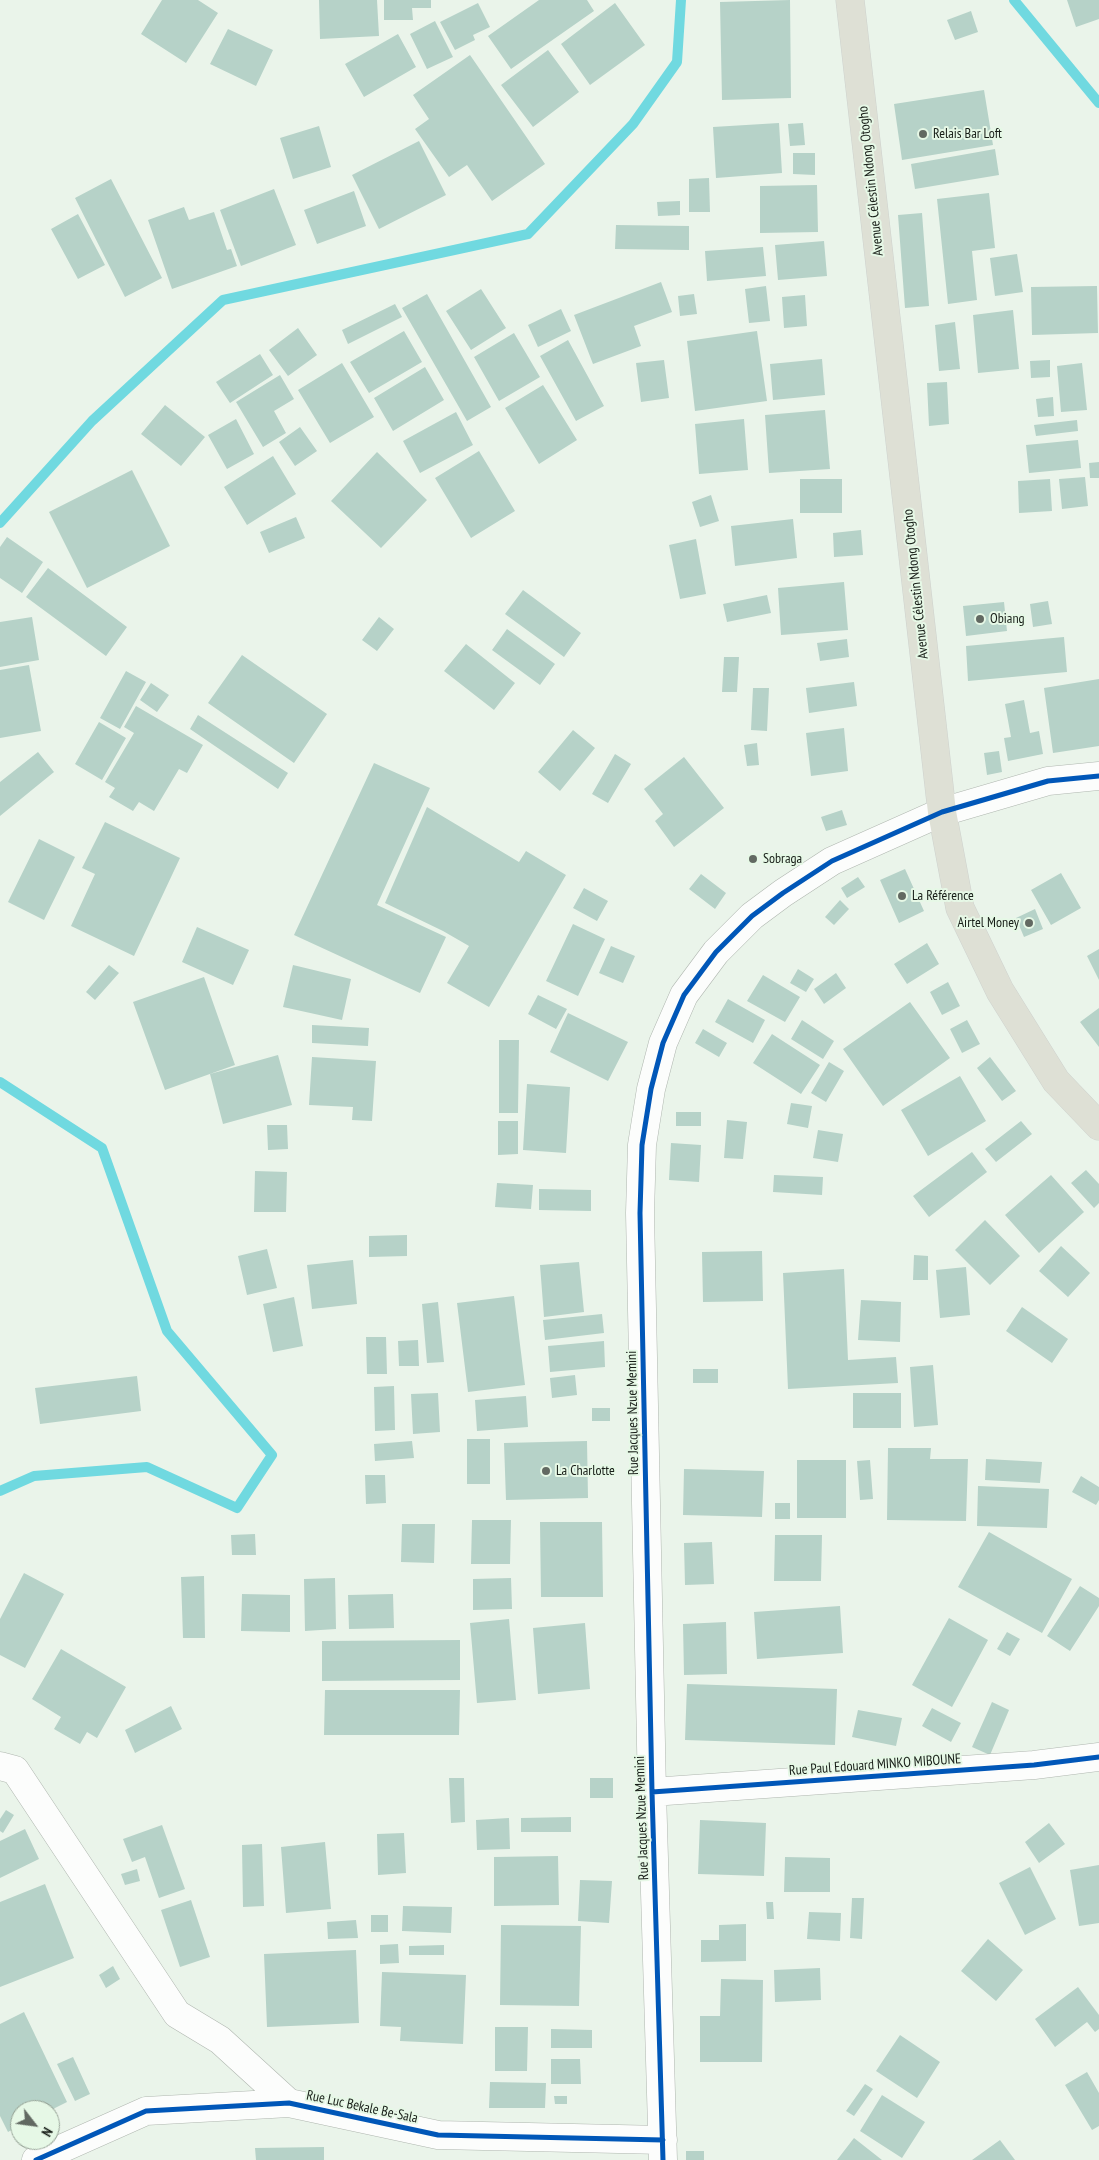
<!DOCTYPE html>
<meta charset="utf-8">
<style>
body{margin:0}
#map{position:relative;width:1099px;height:2160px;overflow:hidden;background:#eaf4ea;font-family:"PT Sans Narrow",sans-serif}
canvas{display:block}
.north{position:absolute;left:10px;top:2100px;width:50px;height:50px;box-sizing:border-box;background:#e6f8e6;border:1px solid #94a194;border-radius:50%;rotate:120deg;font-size:14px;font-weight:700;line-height:20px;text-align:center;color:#181e18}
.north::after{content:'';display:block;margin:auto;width:18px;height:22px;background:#626962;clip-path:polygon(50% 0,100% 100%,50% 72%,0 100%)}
</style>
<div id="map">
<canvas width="1099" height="2160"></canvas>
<div class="north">N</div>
</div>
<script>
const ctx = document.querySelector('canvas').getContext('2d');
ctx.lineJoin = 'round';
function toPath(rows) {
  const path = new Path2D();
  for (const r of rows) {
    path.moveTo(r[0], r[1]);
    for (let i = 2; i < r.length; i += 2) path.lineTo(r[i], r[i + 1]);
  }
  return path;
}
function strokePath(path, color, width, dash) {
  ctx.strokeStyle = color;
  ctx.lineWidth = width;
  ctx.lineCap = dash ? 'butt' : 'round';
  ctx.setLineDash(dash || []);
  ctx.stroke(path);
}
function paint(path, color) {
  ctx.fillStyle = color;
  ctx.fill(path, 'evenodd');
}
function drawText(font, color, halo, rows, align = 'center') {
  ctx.font = font + ' "PT Sans Narrow",sans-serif';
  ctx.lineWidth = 4;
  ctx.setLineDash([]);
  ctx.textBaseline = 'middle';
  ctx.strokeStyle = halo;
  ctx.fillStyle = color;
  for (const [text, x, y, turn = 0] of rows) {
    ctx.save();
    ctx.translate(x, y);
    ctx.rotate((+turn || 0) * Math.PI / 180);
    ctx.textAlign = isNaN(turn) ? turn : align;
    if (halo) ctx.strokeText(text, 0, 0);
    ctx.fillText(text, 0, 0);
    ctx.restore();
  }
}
const stream = toPath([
 [1014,0,1099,103],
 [0,523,92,421,223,300,528,234,633,124,677,62,681,0],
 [0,1082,102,1148,167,1331,272,1455,237,1508,147,1467,34,1476,0,1491]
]);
const building = toPath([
 [162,0,198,0,218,13,186,63,141,34],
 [319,0,377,0,379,36,320,39],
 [384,0,431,0,431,8,412,8,413,20,384,20],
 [539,0,587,0,594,11,511,69,488,36],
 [790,0,791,98,722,100,720,2],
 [1067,0,1099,0,1099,19,1076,27],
 [478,3,490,27,473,35,475,40,455,50,440,22],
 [615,3,645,45,590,85,561,44],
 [971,11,978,32,955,40,947,20],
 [435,21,453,57,427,69,410,34],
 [228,29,273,50,256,86,210,64],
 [398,34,416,67,364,97,345,64],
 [548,50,579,92,533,127,501,85],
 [470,55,545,164,492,201,467,165,449,177,415,129,429,119,413,95],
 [984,90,993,145,902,160,894,104],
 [779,123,782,173,716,178,713,127],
 [803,123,805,145,790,146,788,124],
 [319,126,331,167,293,179,280,138],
 [419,141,446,195,379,229,352,175],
 [995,149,999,175,915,189,911,164],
 [793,153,815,153,815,175,793,174],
 [709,178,710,212,689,212,689,179],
 [111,179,162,278,125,297,75,198],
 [817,185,818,232,760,233,760,186],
 [274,189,296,245,241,266,220,210],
 [354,191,366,226,317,244,304,210],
 [989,193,995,248,972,251,977,300,948,304,937,199],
 [680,201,680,215,658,216,657,202],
 [184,207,189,220,214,212,227,250,231,249,237,266,172,289,148,220],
 [922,213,929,306,905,308,898,215],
 [78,214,105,265,78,279,51,229],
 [616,225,689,226,689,250,615,249],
 [824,241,827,276,778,280,775,245],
 [763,247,766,276,707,281,705,251],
 [1017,254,1023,292,995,296,990,258],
 [661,282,672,312,634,326,641,346,593,364,574,315],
 [766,286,770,321,749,323,745,289],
 [1097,286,1098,333,1032,335,1031,287],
 [481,289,506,328,471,350,446,311],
 [427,294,491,407,467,421,402,308],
 [694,294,697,314,680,316,678,296],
 [805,295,807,326,784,328,782,297],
 [395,304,402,317,348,344,342,330],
 [561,309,571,331,538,347,528,325],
 [1013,310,1019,369,978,373,973,315],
 [955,322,960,369,939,371,935,325],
 [298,328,317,355,288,376,269,350],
 [404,331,422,362,369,393,350,362],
 [757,331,767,401,695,411,687,341],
 [514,333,540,377,499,401,474,357],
 [568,340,604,406,576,421,540,356],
 [260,354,273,375,230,403,216,382],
 [822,359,825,395,773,400,770,364],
 [664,360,669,398,641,402,636,363],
 [1050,360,1050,377,1031,378,1030,361],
 [342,363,374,417,330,443,298,390],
 [1082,363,1087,410,1061,412,1057,366],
 [425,367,444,400,393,431,374,398],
 [280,375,294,399,274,411,286,433,263,447,236,402],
 [947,382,949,424,929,426,927,383],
 [543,385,577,440,539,464,505,408],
 [1053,397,1054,416,1038,417,1036,399],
 [165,405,205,437,181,466,141,434],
 [825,410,830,469,769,473,765,415],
 [456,412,473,445,420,473,403,441],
 [236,419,254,454,227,469,208,435],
 [744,419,748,470,699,474,695,424],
 [1077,420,1078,431,1036,436,1034,425],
 [300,427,317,451,295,466,279,442],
 [1078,440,1081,468,1029,473,1026,445],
 [479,451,515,511,471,538,435,478],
 [377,452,427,500,381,548,331,501],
 [273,456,296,494,247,525,224,487],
 [1099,462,1099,478,1090,478,1089,463],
 [132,470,170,546,87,588,49,512],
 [1085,477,1088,506,1062,509,1059,479],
 [800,479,842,479,842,513,800,513],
 [1050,479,1052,511,1019,513,1018,481],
 [711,495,719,521,700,527,692,502],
 [296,517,305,538,269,553,260,532],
 [793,519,797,558,735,566,731,526],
 [861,530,863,555,834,557,833,533],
 [7,537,43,562,22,593,0,578,0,547],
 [696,539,706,594,680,599,669,545],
 [48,568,127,627,106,656,26,597],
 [844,582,848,630,781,635,778,588],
 [523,590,581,633,564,657,505,614],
 [767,595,771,613,727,622,723,604],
 [1048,601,1052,624,1033,627,1030,604],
 [1004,602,1007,631,966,636,963,606],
 [32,617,39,660,0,667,0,622],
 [379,617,394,629,377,651,362,640],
 [507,629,555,664,540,685,492,650],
 [1064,637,1067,672,968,681,966,646],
 [847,639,849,657,820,661,817,643],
 [466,644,515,683,494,710,444,671],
 [242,655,327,714,294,763,208,703],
 [724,657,739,657,737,692,722,692],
 [29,665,41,731,0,738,0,670],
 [126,671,146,682,120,729,100,718],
 [1099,679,1099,746,1053,753,1044,688],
 [854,682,857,706,809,713,806,688],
 [151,683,169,695,157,712,140,700],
 [753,688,769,688,767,731,751,730],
 [1024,700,1030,733,1039,731,1043,754,1008,761,1004,738,1011,737,1005,704],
 [136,706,203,745,187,773,179,769,154,811,139,802,133,811,109,797,115,788,105,782,134,733,124,727],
 [198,715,288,773,278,789,190,729],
 [99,722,126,738,102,780,75,764],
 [844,728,848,771,811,776,806,733],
 [573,730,595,748,560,791,538,772],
 [757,743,759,765,747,766,744,745],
 [999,751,1002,772,987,775,984,753],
 [38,752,54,772,0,816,0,782],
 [615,754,631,764,608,803,592,794],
 [684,757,724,808,674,847,655,821,663,814,644,789],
 [374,763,430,788,377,905,446,937,420,993,294,935],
 [427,807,519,862,526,851,566,875,489,1007,447,983,469,946,443,931,385,903],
 [842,810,847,825,826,831,821,817],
 [105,822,180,858,134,956,71,926,95,874,82,868],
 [39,839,75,857,44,920,8,902],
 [905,869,924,911,899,923,880,880],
 [1061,873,1081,908,1051,925,1031,890],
 [701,874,726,893,715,909,689,889],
 [858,877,865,887,847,898,841,888],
 [584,888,608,901,597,921,573,908],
 [840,900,849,909,834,925,825,917],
 [1035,909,1043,929,1024,937,1016,918],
 [573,924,605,939,578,996,546,981],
 [197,927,249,950,233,985,182,962],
 [927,943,939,964,907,984,894,964],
 [611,946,635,956,623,983,599,973],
 [1099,949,1099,980,1087,956],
 [109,965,119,973,95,1000,86,992],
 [293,965,351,979,342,1020,283,1007],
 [798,969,814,979,806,992,790,983],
 [836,973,846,988,824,1004,814,989],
 [763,975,800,997,785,1022,747,1001],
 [204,977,235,1065,165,1090,133,1002],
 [948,982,960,1006,942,1015,930,992],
 [538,995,567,1009,556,1029,528,1014],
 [728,999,765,1020,753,1043,715,1022],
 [910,1002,950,1058,883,1106,843,1049],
 [1099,1008,1099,1047,1080,1022],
 [568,1013,628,1042,608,1081,550,1052],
 [802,1020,834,1041,823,1059,791,1039],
 [967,1020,980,1044,962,1053,950,1029],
 [312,1025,369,1028,368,1046,312,1043],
 [703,1029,727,1043,719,1057,695,1043],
 [772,1034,820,1065,801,1094,753,1063],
 [499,1040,519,1040,518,1113,499,1113],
 [278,1055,292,1105,223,1124,210,1074],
 [312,1057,376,1061,372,1121,352,1120,353,1107,309,1105],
 [990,1057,1016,1091,1002,1101,977,1068],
 [829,1062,844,1071,826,1102,811,1093],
 [960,1076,986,1121,928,1156,901,1110],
 [527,1084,570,1087,566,1153,523,1150],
 [791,1103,812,1106,808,1128,787,1124],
 [676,1112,701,1112,701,1126,676,1126],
 [727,1120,747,1122,743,1159,724,1158],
 [498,1121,518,1121,518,1154,498,1155],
 [1021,1121,1032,1134,996,1162,985,1149],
 [267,1125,287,1125,288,1149,268,1150],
 [818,1130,843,1134,838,1162,813,1158],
 [671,1143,701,1145,699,1182,669,1180],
 [972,1152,987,1172,929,1217,913,1196],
 [1086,1170,1099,1184,1099,1203,1094,1208,1071,1183],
 [255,1171,287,1172,286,1212,254,1212],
 [774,1175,823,1177,822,1195,773,1192],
 [1051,1175,1084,1212,1039,1253,1005,1215],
 [497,1183,533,1185,531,1209,495,1207],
 [539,1189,591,1190,591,1211,539,1210],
 [985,1220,1020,1256,990,1285,955,1250],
 [407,1235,407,1256,369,1257,369,1236],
 [1061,1246,1090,1273,1068,1297,1039,1271],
 [267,1249,277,1288,247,1295,238,1256],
 [762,1251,763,1301,703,1302,702,1252],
 [914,1255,928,1256,928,1280,913,1280],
 [353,1260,357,1304,312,1309,307,1265],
 [579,1262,584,1312,544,1317,540,1265],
 [966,1267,970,1315,940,1318,936,1270],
 [844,1269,848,1360,896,1357,898,1383,788,1389,783,1273],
 [514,1296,525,1385,468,1392,457,1303],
 [294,1297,303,1346,273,1352,263,1304],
 [861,1300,901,1302,900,1342,858,1340],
 [438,1302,444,1362,427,1363,422,1304],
 [1022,1307,1068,1339,1052,1363,1006,1331],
 [602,1314,604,1333,545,1340,543,1320],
 [366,1337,386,1337,387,1374,367,1374],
 [418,1340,419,1366,399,1366,398,1341],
 [604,1341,605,1367,550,1372,548,1346],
 [933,1365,938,1425,914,1427,910,1367],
 [693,1369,718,1369,718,1383,693,1383],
 [575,1375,577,1395,552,1398,550,1378],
 [137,1376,141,1411,40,1424,35,1388],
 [394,1386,395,1430,375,1431,374,1387],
 [438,1393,440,1432,413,1434,411,1394],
 [853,1393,901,1393,901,1428,853,1428],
 [526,1396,528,1427,477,1431,475,1400],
 [592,1408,610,1408,610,1421,592,1421],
 [467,1439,490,1439,490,1484,467,1484],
 [412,1441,414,1458,375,1461,374,1444],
 [587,1441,588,1498,506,1500,504,1443],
 [888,1448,931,1448,930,1459,968,1459,966,1521,887,1520],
 [986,1459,1042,1462,1040,1483,985,1480],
 [797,1460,846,1460,846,1518,797,1518],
 [870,1460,873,1499,860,1500,857,1461],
 [684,1469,764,1471,762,1517,683,1515],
 [365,1475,385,1475,386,1503,366,1504],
 [1081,1476,1099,1487,1099,1500,1096,1505,1072,1492],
 [978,1486,1049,1489,1047,1528,977,1526],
 [775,1503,790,1503,790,1519,775,1519],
 [472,1520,511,1520,510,1564,471,1564],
 [540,1522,602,1522,603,1597,541,1597],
 [402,1524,435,1524,434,1563,401,1562],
 [989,1532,1072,1579,1042,1633,958,1587],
 [255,1534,256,1555,232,1555,231,1535],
 [775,1535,822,1535,821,1581,774,1581],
 [712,1542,714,1584,685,1585,684,1543],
 [24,1573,64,1594,25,1668,0,1655,0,1619],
 [204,1576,205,1638,183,1638,181,1577],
 [335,1578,336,1629,305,1631,304,1579],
 [511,1578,512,1609,473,1610,473,1579],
 [1080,1586,1099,1598,1099,1606,1070,1651,1047,1636],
 [242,1594,290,1595,290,1632,241,1631],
 [393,1594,394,1628,349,1629,348,1595],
 [840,1606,843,1653,757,1659,754,1612],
 [949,1618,988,1640,952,1707,912,1685],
 [509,1619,516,1700,477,1703,470,1623],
 [726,1622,727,1674,684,1675,683,1624],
 [585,1623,590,1689,538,1694,533,1628],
 [1007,1632,1020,1639,1010,1656,997,1649],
 [460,1640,460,1680,322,1681,322,1641],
 [61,1649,126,1687,97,1738,87,1732,80,1744,54,1729,61,1717,32,1699],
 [687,1684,837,1689,835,1745,685,1740],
 [325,1690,460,1690,459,1735,324,1735],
 [992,1702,1009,1710,990,1755,972,1747],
 [171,1706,182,1729,135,1753,125,1730],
 [932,1708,961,1723,951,1742,922,1726],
 [858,1710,902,1718,896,1746,852,1737],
 [449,1778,464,1778,465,1822,451,1823],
 [590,1778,613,1778,613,1798,590,1798],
 [6,1810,14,1815,3,1833,0,1831,0,1819],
 [571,1817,571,1832,521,1832,521,1818],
 [509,1818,510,1849,477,1850,476,1820],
 [700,1820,766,1823,764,1876,698,1874],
 [1049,1823,1065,1844,1039,1863,1025,1842],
 [162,1825,185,1889,159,1898,145,1857,132,1862,123,1839],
 [25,1829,39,1859,0,1878,0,1841],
 [404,1833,406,1873,378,1875,377,1834],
 [325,1842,331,1909,286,1913,281,1847],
 [262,1844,264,1906,243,1907,242,1845],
 [558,1856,559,1905,494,1906,494,1857],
 [785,1857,830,1858,830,1892,784,1892],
 [1099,1865,1099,1923,1079,1926,1070,1870],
 [1030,1867,1056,1919,1025,1935,999,1883],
 [137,1869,140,1881,125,1885,121,1874],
 [580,1880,612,1881,609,1923,578,1921],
 [45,1884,74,1958,0,1987,0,1902],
 [852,1898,864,1898,862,1939,850,1938],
 [191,1900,210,1957,180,1967,161,1910],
 [766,1902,773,1902,774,1919,767,1919],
 [403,1906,452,1907,451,1933,402,1931],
 [809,1912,841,1913,840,1941,807,1939],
 [371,1915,388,1915,388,1932,371,1932],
 [356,1920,358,1938,328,1939,327,1922],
 [746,1924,746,1961,701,1962,701,1940,719,1940,719,1925],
 [501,1925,581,1926,579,2006,500,2005],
 [988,1939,1023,1970,996,2001,961,1971],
 [398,1944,399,1963,380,1964,380,1945],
 [444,1945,444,1955,409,1955,409,1946],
 [356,1950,359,2023,267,2027,264,1954],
 [113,1966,120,1979,106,1988,99,1975],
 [820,1968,821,2000,775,2002,774,1970],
 [382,1972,466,1975,463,2044,400,2041,401,2027,380,2026],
 [721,1979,763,1980,762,2062,700,2062,700,2016,720,2016],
 [1078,1987,1099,2015,1099,2029,1095,2032,1087,2022,1055,2047,1035,2019],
 [24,2012,67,2102,51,2110,20,2110,20,2125,8,2132,0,2116,0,2024],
 [495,2027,528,2027,527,2071,495,2071],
 [551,2029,592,2030,592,2048,551,2048],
 [900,2035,940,2062,917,2098,876,2071],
 [73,2057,90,2094,75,2101,57,2064],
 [551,2059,580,2059,581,2084,551,2084],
 [1087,2072,1099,2093,1099,2126,1092,2130,1065,2085],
 [490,2082,546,2083,545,2108,489,2108],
 [865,2084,873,2089,854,2116,846,2111],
 [882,2095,925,2122,902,2158,860,2131],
 [554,2096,567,2096,567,2104,555,2104],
 [854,2138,882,2160,837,2160],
 [1000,2140,1015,2160,972,2160],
 [324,2147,324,2160,256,2160,255,2148],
 [686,2151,704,2151,704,2160,686,2160]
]);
const minor = toPath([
 [0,1766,15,1770,177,2014,220,2040,289,2103],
 [652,1792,1034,1765,1099,1757],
 [36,2160,146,2111,289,2103,438,2135,663,2140],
 [663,2160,652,1792,640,1213,642,1145,651,1089,663,1043,684,995,716,952,752,916,783,893,832,861,942,812,1048,781,1099,776]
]);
const major = toPath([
 [850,0,942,812,960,908,1000,991,1056,1081,1099,1126]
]);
const cycleway = toPath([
 [652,1792,1034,1765,1099,1757],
 [36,2160,146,2111,289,2103,438,2135,663,2140],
 [663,2160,652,1792,640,1213,642,1145,651,1089,663,1043,684,995,716,952,752,916,783,893,832,861,942,812,1048,781,1099,776]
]);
const markers = [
 [923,134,5,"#626962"],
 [980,619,5,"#626962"],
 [753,859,5,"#626962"],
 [902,896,5,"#626962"],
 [1029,923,5,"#626962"],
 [546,1471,5,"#626962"]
];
const poiNames = [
 ["Relais Bar Loft",933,134],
 ["Obiang",990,619],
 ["Sobraga",763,859],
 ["La Référence",912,896],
 ["Airtel Money",1019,923,"right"],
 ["La Charlotte",556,1471]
];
const streetNames = [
 ["Avenue Célestin Ndong Otogho",871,181,-96],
 ["Avenue Célestin Ndong Otogho",916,584,-96],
 ["Rue Jacques Nzue Memini",633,1413,-91],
 ["Rue Paul Edouard MINKO MIBOUNE",875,1765,-4],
 ["Rue Jacques Nzue Memini",642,1818,-92],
 ["Rue Luc Bekale Be-Sala",362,2107,12]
];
strokePath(stream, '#70d9e0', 10);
paint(building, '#b6d2c8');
strokePath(minor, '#afb6af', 29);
strokePath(major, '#ced2ce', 29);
strokePath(minor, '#fcfdfc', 28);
strokePath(major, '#dee0d5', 28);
strokePath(cycleway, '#0057b8', 5);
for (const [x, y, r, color] of markers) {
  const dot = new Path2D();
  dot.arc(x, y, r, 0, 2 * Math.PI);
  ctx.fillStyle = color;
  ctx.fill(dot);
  strokePath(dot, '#e6f8e6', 2);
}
drawText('14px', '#181e18', '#e6f8e6', poiNames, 'left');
drawText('14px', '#181e18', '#e6f8e6', streetNames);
</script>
